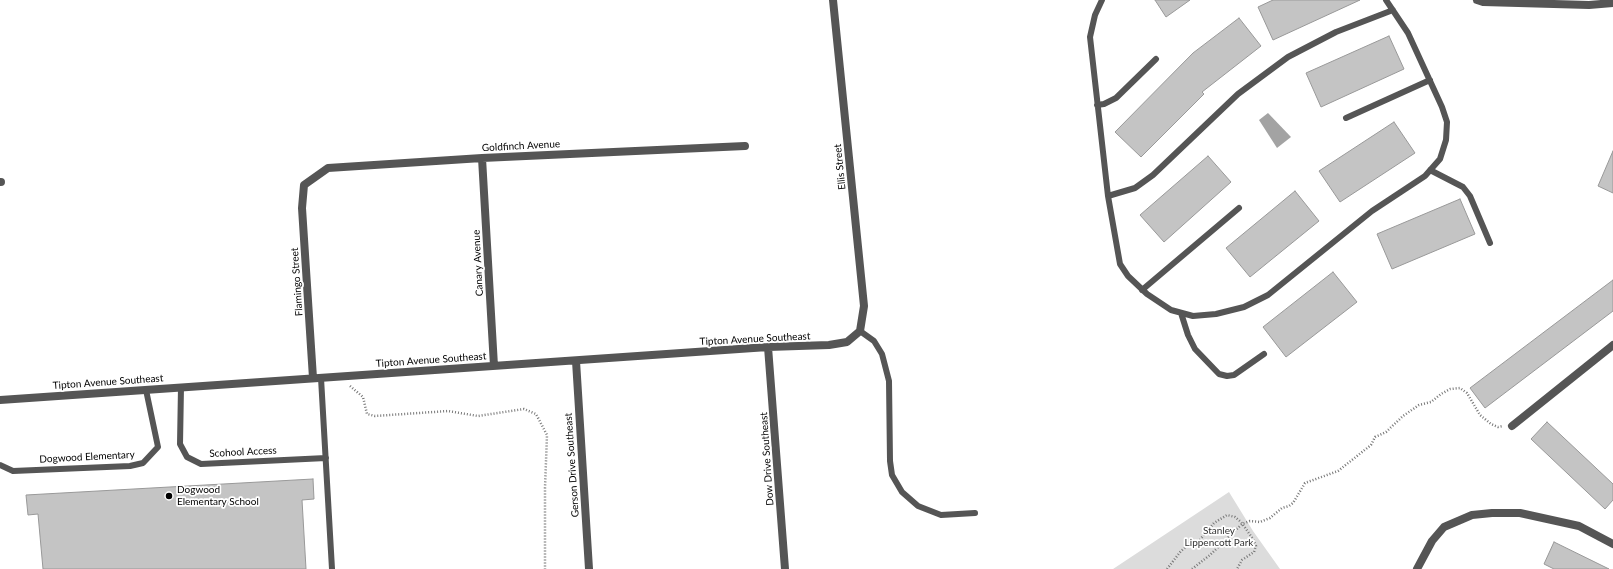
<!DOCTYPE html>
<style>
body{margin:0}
canvas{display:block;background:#fff}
</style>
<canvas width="1613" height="569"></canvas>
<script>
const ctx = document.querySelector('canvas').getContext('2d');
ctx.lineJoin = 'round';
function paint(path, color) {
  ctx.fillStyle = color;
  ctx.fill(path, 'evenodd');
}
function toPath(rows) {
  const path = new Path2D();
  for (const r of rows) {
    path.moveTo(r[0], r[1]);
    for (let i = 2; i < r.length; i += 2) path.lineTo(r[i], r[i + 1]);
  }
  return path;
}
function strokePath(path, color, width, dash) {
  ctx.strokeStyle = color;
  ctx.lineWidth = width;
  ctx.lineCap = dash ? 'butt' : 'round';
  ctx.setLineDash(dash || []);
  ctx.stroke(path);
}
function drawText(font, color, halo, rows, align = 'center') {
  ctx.font = font + ' Lato,sans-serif';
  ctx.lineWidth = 3.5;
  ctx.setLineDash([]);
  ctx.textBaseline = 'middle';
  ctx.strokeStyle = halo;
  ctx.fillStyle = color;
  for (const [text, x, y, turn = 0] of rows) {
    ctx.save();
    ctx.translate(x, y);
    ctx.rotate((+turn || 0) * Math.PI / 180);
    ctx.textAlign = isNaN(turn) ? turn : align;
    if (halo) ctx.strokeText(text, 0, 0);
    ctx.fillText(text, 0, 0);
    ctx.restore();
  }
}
const green = toPath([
 [1229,492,1253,531,1280,569,1113,569]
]);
const water = toPath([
 [1268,113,1291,137,1277,148,1259,120]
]);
const building = toPath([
 [1155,0,1190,0,1166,17,1155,0],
 [1273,0,1360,0,1273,40,1258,7,1273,0],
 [1239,18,1261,46,1202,92,1204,94,1141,157,1115,132,1193,53,1239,18],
 [1389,36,1404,69,1321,107,1306,73,1389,36],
 [1394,122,1415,153,1340,202,1319,171,1394,122],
 [1613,151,1613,193,1598,186,1613,151],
 [1208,156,1231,182,1164,242,1140,215,1208,156],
 [1295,191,1319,221,1250,277,1226,248,1295,191],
 [1460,199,1475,234,1392,269,1377,234,1460,199],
 [1333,272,1357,302,1286,357,1263,327,1333,272],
 [1613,280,1613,311,1485,408,1470,388,1613,280],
 [1547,422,1613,484,1613,500,1605,509,1531,439,1547,422],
 [313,479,314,499,302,500,306,569,43,569,38,514,28,515,26,495,313,479],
 [1554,542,1609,569,1554,569,1544,564,1554,542]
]);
const path = toPath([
 [350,386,363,397,367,414,375,416,448,411,478,416,524,409,536,414,547,435,545,488,545,569],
 [1167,569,1181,551,1187,546,1198,542,1214,523,1227,515,1235,517,1241,522,1253,539,1256,546,1254,552,1242,560,1237,569],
 [1192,569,1210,555,1242,524,1250,521,1260,522,1270,518,1282,508,1289,506,1293,503,1305,483,1338,471,1371,445,1375,437,1386,432,1403,416,1419,405,1431,402,1441,394,1450,389,1460,388,1467,393,1480,415,1491,424,1498,427,1503,426]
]);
const lane = toPath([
 [1102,0,1095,15,1090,37,1108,196,1120,264,1128,276,1147,294,1171,310,1193,316,1216,314,1244,307,1268,295,1372,211,1425,176,1440,159,1446,140,1447,122,1442,107,1408,33,1386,0],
 [1097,105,1104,104,1116,98,1156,59],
 [1346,118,1430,80],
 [1430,170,1463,187,1470,196,1490,243],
 [1108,196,1135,188,1153,175,1238,94,1288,57,1336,32,1393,10],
 [1142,290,1239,208],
 [1181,313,1188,335,1195,349,1219,374,1227,376,1234,375,1264,354],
 [860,331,874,341,882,354,889,381,890,461,892,475,902,492,918,506,941,515,975,513],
 [321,378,332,569],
 [181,387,180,444,187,457,201,464,326,458],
 [0,465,13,471,130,466,143,463,158,447,146,390]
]);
const street = toPath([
 [1477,0,1483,2,1589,5,1613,3],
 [482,158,494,366],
 [0,182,1,182],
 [768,347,785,569],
 [576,361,589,569],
 [313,378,302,208,304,185,328,168,482,158,745,146],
 [0,400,768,347,829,345,847,342,860,331,864,306,833,0],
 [1512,426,1613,345],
 [1417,569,1432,541,1444,527,1472,515,1492,513,1520,513,1579,526,1613,544]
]);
const markers = [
 [169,496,4,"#000"]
];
const streetNames = [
 ["Goldfinch Avenue",521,146,-3],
 ["Ellis Street",840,167,-96],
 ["Canary Avenue",478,263,-93],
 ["Flamingo Street",297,282,-94],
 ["Tipton Avenue Southeast",755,339,-3],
 ["Tipton Avenue Southeast",431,360,-4],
 ["Tipton Avenue Southeast",108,382,-4],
 ["Scohool Access",243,452,-3],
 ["Dogwood Elementary",87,457,-3],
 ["Dow Drive Southeast",767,459,-94],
 ["Gerson Drive Southeast",572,465,-94]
];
const poiNames = [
 ["Dogwood",177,490],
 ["Elementary School",177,502]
];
const parkNames = [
 ["Stanley",1219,531],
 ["Lippencott Park",1219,543]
];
paint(green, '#dcdcdc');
paint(water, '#a3a3a3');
paint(building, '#c4c4c4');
strokePath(building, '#999', 1);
strokePath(path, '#777', 2.5, [1, 2]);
strokePath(lane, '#555', 6);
strokePath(street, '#555', 8);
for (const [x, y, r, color] of markers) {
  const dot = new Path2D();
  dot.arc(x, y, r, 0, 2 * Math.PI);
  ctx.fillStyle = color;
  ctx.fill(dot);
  strokePath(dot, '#fff', 1.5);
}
drawText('10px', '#000', '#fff', streetNames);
drawText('10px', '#000', '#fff', poiNames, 'left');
drawText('10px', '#333', '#fff', parkNames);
</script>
